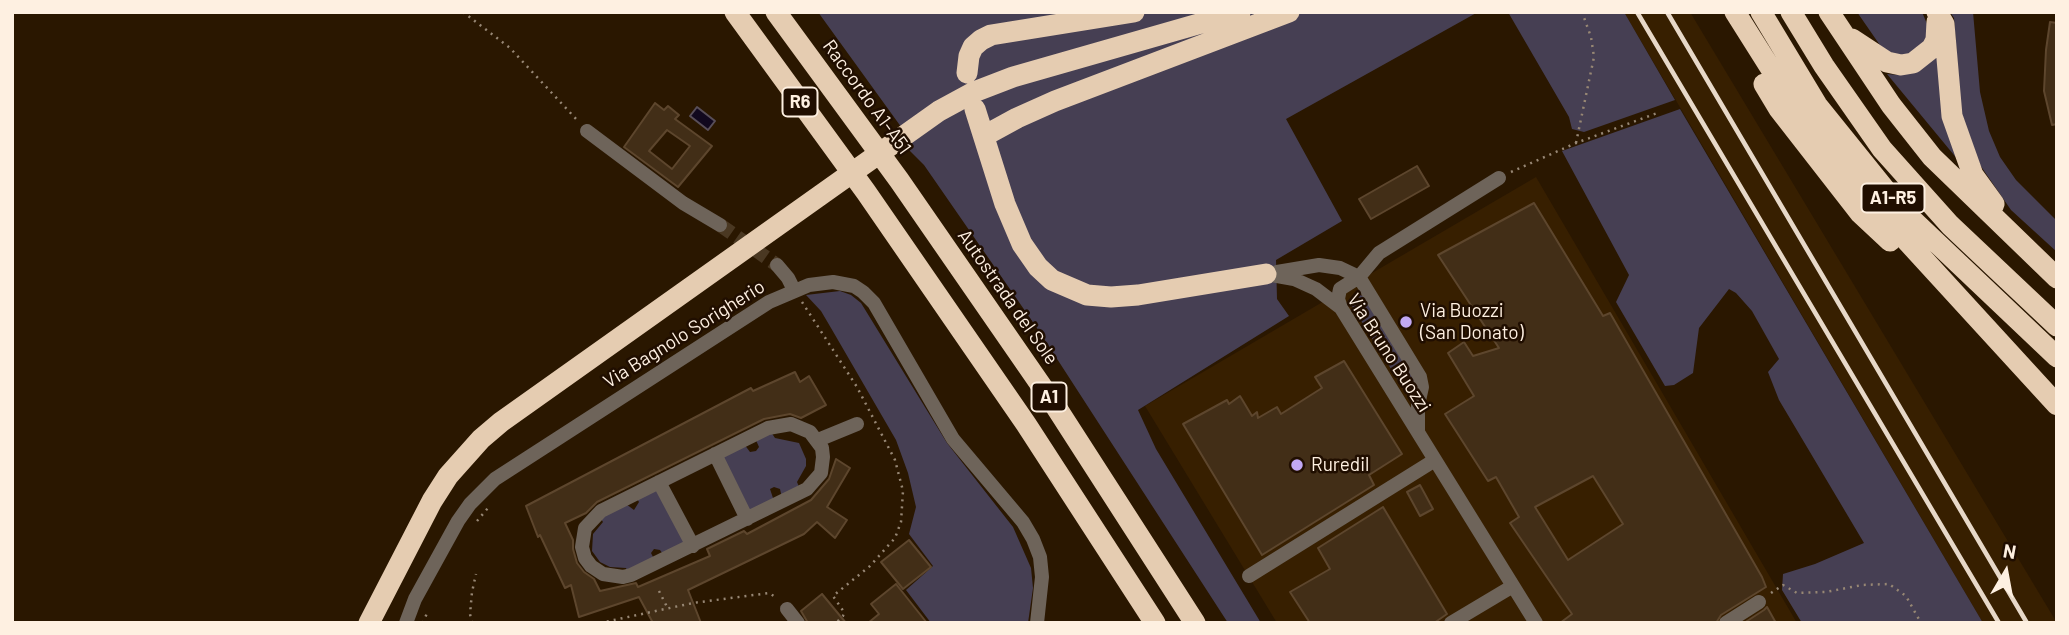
<!DOCTYPE html>
<style>
body{margin:0}
#map{position:relative;width:2069px;height:635px;overflow:hidden;background:#2a1700;font-family:Barlow,sans-serif}
canvas{display:block}
.frame{position:absolute;inset:0;border:14px solid #fef0e1;pointer-events:none}
.north{position:absolute;left:1971px;top:537px;width:70px;height:70px;-webkit-text-stroke:5px #200e00;paint-order:stroke;rotate:10deg;font-size:19px;font-weight:700;line-height:28px;text-align:center;color:#fef0e1}
.north::after{content:'';display:block;margin:auto;width:24px;height:32px;background:#fef0e1;clip-path:polygon(50% 0,100% 100%,50% 72%,0 100%)}
</style>
<div id="map">
<canvas width="2069" height="635"></canvas>
<div class="frame"></div>
<div class="north">N</div>
</div>
<script>
const ctx = document.querySelector('canvas').getContext('2d');
ctx.lineJoin = 'round';
function paint(path, color) {
  ctx.fillStyle = color;
  ctx.fill(path, 'evenodd');
}
function toPath(rows) {
  const path = new Path2D();
  for (const r of rows) {
    path.moveTo(r[0], r[1]);
    for (let i = 2; i < r.length; i += 2) path.lineTo(r[i], r[i + 1]);
  }
  return path;
}
function strokePath(path, color, width, dash) {
  ctx.strokeStyle = color;
  ctx.lineWidth = width;
  ctx.lineCap = dash ? 'butt' : 'round';
  ctx.setLineDash(dash || []);
  ctx.stroke(path);
}
function drawText(font, color, halo, rows, align = 'center') {
  ctx.font = font + ' Barlow,sans-serif';
  ctx.lineWidth = 5;
  ctx.setLineDash([]);
  ctx.textBaseline = 'middle';
  ctx.strokeStyle = halo;
  ctx.fillStyle = color;
  for (const [text, x, y, turn = 0] of rows) {
    ctx.save();
    ctx.translate(x, y);
    ctx.rotate((+turn || 0) * Math.PI / 180);
    ctx.textAlign = isNaN(turn) ? turn : align;
    if (halo) ctx.strokeText(text, 0, 0);
    ctx.fillText(text, 0, 0);
    ctx.restore();
  }
}
const built = toPath([
 [1624,12,1690,12,2057,623,1983,623],
 [1536,177,1797,623,1277,623,1145,406]
]);
const green = toPath([
 [818,12,1478,12,1286,119,1342,221,1276,260,1277,299,1289,316,1138,410,1156,449,1261,623,1228,623,1039,331,924,165,906,147,912,142],
 [1508,12,1624,12,1675,100,1584,132,1572,129,1569,117],
 [1857,12,1922,12,1930,31,1927,41,1909,57,1884,51],
 [1950,12,1973,12,1980,92,1989,131,2000,157,2016,180,2057,221,2057,252,2011,210,1980,165,1961,112,1954,18],
 [1939,53,1968,172,1887,74,1898,75],
 [1680,109,1983,623,1802,623,1782,590,1783,574,1815,564,1864,543,1779,400,1768,372,1779,359,1752,311,1736,293,1729,289,1699,328,1693,373,1674,385,1665,386,1616,302,1629,275,1562,151],
 [840,291,851,295,861,303,947,443,1013,527,1031,568,1033,588,1028,623,931,623,906,590,933,566,909,534,916,507,908,473,896,440,831,328,821,311,806,295],
 [1358,294,1363,296,1414,379,1412,387,1406,393,1350,303],
 [771,432,775,438,799,443,806,459,806,466,797,482,800,489,782,498,780,489,774,487,770,489,774,501,747,515,718,456,744,444,750,452,756,451,759,447,755,438],
 [659,485,690,545,665,557,660,550,654,549,651,553,655,561,628,574,626,568,610,567,600,562,592,551,593,534,603,522,599,516,626,504,634,510,639,502,636,497]
]);
const water = toPath([
 [697,107,715,121,708,130,690,116,697,107]
]);
const building = toPath([
 [2050,22,2057,23,2057,124,2052,125,2044,91,2046,50,2050,22],
 [655,103,664,110,668,106,679,115,675,119,712,146,678,187,624,147,655,103],
 [667,130,690,146,672,169,649,151,667,130],
 [1417,166,1429,186,1371,219,1359,199,1417,166],
 [1534,203,1603,316,1610,313,1762,577,1766,587,1721,615,1716,623,1560,623,1572,614,1510,523,1519,517,1496,477,1488,481,1445,414,1474,396,1448,353,1464,342,1473,356,1499,348,1438,255,1534,203],
 [1593,476,1623,524,1568,560,1535,507,1593,476],
 [1344,361,1402,454,1369,475,1374,485,1262,555,1183,424,1227,400,1229,404,1240,396,1252,416,1257,412,1258,418,1277,407,1281,414,1322,388,1315,377,1344,361],
 [795,372,800,382,809,376,826,405,801,418,790,414,764,419,597,502,586,513,565,523,573,540,573,549,577,563,584,572,594,579,600,591,636,583,638,587,710,556,707,549,744,531,747,534,811,500,829,479,836,459,850,468,827,507,847,520,835,538,817,522,804,534,688,590,701,623,653,623,639,597,579,617,571,585,565,588,540,535,538,537,526,506,751,388,753,391,795,372],
 [1420,485,1433,509,1420,516,1407,492,1420,485],
 [1383,507,1447,614,1434,623,1310,623,1290,592,1330,569,1318,548,1383,507],
 [909,540,931,567,903,589,881,562,909,540],
 [896,584,927,623,868,623,879,614,871,604,896,584],
 [822,594,846,623,808,623,801,611,822,594],
 [1767,607,1776,623,1744,623,1764,610,1767,607]
]);
const minorTunnel = toPath([
 [720,225,777,265]
]);
const path = toPath([
 [463,12,510,48,577,120],
 [1576,143,1594,57,1591,37,1582,12],
 [1511,172,1576,143,1660,112],
 [802,302,857,387,895,460,903,491,901,522,895,538,870,566,833,596,844,612,843,616,836,623],
 [477,521,488,508],
 [659,591,667,607],
 [1771,593,1783,585,1797,593,1826,592,1862,585,1889,584,1906,596,1921,623],
 [423,623,427,613],
 [472,623,470,614,472,592,476,574],
 [600,623,693,603,769,593,777,598]
]);
const minor = toPath([
 [587,131,683,203,720,225],
 [777,265,788,278,794,290],
 [1277,272,1319,265,1340,268,1359,277,1420,377,1422,387,1418,405,1418,431],
 [1266,274,1294,279,1316,289,1341,308,1536,623],
 [1341,308,1338,299,1340,289,1359,277,1379,253,1499,178],
 [791,424,810,432,822,448,823,457,821,473,807,489,631,575,623,577,603,574,591,566,585,558,582,547,585,528,601,511,768,428,791,424],
 [818,440,857,424],
 [715,454,747,519],
 [659,482,693,546],
 [1249,576,1435,460],
 [787,609,798,623],
 [406,623,415,599,458,521,470,504,495,479,769,302,809,285,833,282,854,286,863,292,874,303,953,439,1023,522,1033,539,1040,557,1042,577,1037,623],
 [1451,623,1513,586],
 [1726,623,1759,602]
]);
const highway = toPath([
 [735,12,866,192,1026,424,1155,623],
 [776,12,899,180,1056,407,1195,623],
 [1735,12,1788,96,1872,203,2057,405],
 [1761,12,1817,105,1900,208,2057,357],
 [1791,12,1824,66,1882,149,1950,225,2057,326],
 [1829,12,1891,105,1932,157,2057,278],
 [1937,12,1944,24,1952,116,1973,175,1994,204],
 [1852,39,1887,62,1901,65,1913,63,1932,48,1936,40,1937,22],
 [967,73,969,56,973,47,981,40,991,35,1134,12],
 [1764,84,1779,109,1860,213,1890,241],
 [975,109,1005,204,1022,244,1038,267,1052,280,1087,295,1111,297,1138,295,1266,274],
 [984,136,1017,118,1055,101,1289,12],
 [369,623,432,501,448,476,481,439,501,422,939,111,974,92,1013,77,1240,12]
]);
const rail = toPath([
 [1637,12,1999,623],
 [1667,12,2027,623]
]);
const markers = [
 [1406,322,7,"#c1a8f3"],
 [1297,465,7,"#c1a8f3"]
];
const shields = [
 [800,102,35],
 [1893,198,63],
 [1049,397,35]
];
const shieldNames = [
 ["R6",800,102],
 ["A1-R5",1893,198],
 ["A1",1049,397]
];
const streetNames = [
 ["Raccordo A1-A51",867,97,54],
 ["Autostrada del Sole",1008,297,55],
 ["Via Bagnolo Sorigherio",684,334,-32],
 ["Via Bruno Buozzi",1389,353,57]
];
const poiNames = [
 ["Via Buozzi",1420,311],
 ["(San Donato)",1420,333],
 ["Ruredil",1311,465]
];
paint(built, '#371f00');
paint(green, '#463f53');
paint(water, '#11081e');
strokePath(water, '#584e58', 2);
paint(building, '#422e17');
strokePath(building, '#5d462d', 2);
strokePath(minorTunnel, '#4a3822', 14, [14, 7]);
strokePath(path, '#978774', 2.5, [2, 5]);
strokePath(minor, '#6e645a', 14);
strokePath(highway, '#e5ccb1', 21);
strokePath(rail, '#e7d8c8', 4.5);
for (const [x, y, r, color] of markers) {
  const dot = new Path2D();
  dot.arc(x, y, r, 0, 2 * Math.PI);
  ctx.fillStyle = color;
  ctx.fill(dot);
  strokePath(dot, '#200e00', 2.5);
}
for (const [x, y, w] of shields) {
  const box = new Path2D();
  box.roundRect(x - w / 2, y - 14.5, w, 29, 5);
  ctx.fillStyle = '#200e00';
  ctx.fill(box);
  strokePath(box, '#fef0e1', 2);
}
drawText('bold 18px', '#fef0e1', null, shieldNames);
drawText('19px', '#fef0e1', '#200e00', streetNames);
drawText('19px', '#fef0e1', '#200e00', poiNames, 'left');
</script>
